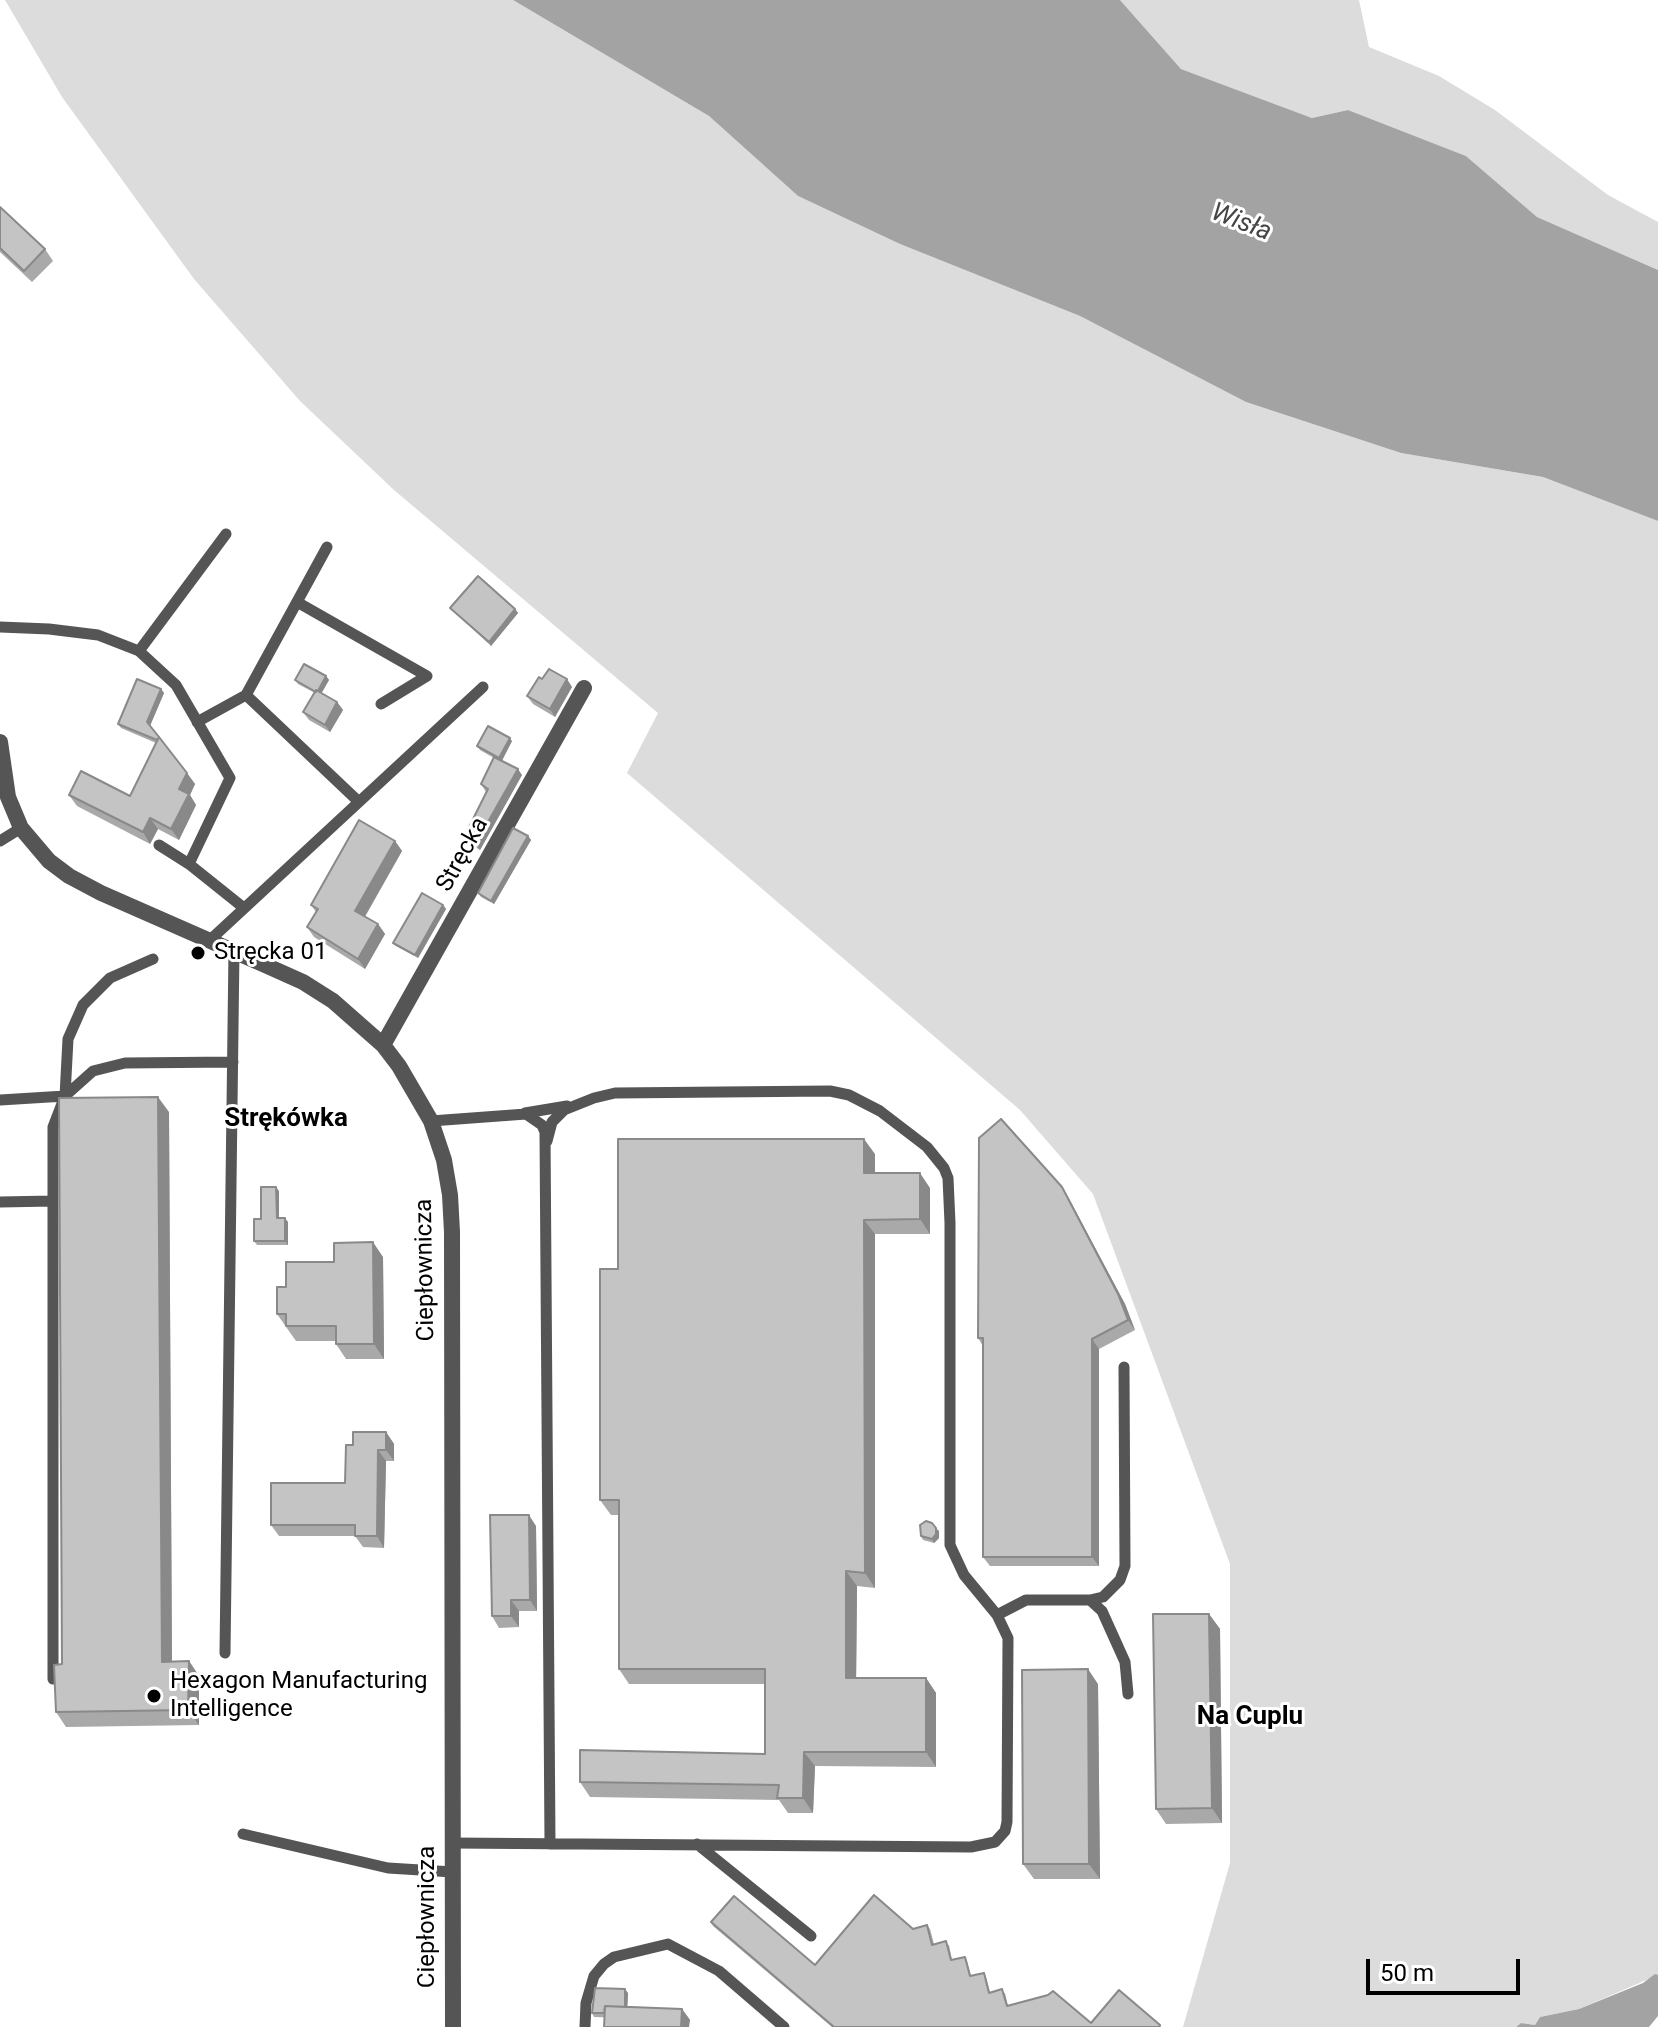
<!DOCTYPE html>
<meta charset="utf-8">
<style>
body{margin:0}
#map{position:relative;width:1658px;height:2027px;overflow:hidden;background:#fff;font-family:Roboto,sans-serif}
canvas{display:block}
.scale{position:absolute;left:1366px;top:1959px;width:154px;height:36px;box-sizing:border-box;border:4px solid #000;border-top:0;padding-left:10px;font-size:24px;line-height:28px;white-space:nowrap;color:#000;-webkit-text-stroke:6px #fff;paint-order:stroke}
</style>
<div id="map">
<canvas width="1658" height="2027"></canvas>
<div class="scale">50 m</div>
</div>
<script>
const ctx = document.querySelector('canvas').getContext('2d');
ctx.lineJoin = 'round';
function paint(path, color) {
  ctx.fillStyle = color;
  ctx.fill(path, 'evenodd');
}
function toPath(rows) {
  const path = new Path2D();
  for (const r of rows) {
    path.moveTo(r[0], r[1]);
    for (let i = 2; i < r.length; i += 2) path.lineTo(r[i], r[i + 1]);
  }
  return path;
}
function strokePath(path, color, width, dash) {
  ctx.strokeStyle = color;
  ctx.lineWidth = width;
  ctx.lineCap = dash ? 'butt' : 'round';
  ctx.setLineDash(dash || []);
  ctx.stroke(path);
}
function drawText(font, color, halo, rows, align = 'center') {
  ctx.font = font + ' Roboto,sans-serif';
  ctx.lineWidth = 6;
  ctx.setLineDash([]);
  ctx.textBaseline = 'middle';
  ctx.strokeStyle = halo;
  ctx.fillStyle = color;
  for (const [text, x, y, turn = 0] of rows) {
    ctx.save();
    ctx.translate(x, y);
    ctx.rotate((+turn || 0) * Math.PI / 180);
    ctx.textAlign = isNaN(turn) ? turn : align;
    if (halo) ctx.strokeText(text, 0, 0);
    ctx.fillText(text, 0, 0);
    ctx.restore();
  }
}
const green = toPath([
 [5,0,513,0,709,116,798,196,900,244,1080,316,1246,402,1401,453,1543,477,1658,521,1658,1975,1579,2009,1540,2017,1535,2025,1521,2023,1516,2027,1183,2027,1230,1863,1230,1564,1093,1194,1020,1110,627,773,658,713,394,490,300,401,194,279,62,97],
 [1120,0,1359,0,1369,47,1439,76,1495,110,1608,195,1658,222,1658,270,1537,217,1466,156,1348,110,1312,118,1181,69]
]);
const water = toPath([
 [513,0,1120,0,1181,69,1312,118,1348,110,1466,156,1537,217,1658,270,1658,521,1543,477,1401,453,1246,402,1080,316,900,244,798,196,709,116],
 [1655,1974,1658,1975,1658,2016,1649,2027,1516,2027,1521,2023,1535,2025,1540,2017,1579,2009,1643,1983]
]);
const service = toPath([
 [297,602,427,676,381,704],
 [0,627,49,629,98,635,139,651,176,685,230,778,189,864,244,908],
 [139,651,226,534],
 [246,695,327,547],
 [197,722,246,695,358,801],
 [0,841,21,828],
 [159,845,189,864],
 [210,940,483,687],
 [0,1100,65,1096,68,1039,83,1005,110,978,153,959],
 [525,1113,567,1106],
 [431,1121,526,1114,542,1125,545,1132,550,1844],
 [0,1202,53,1201],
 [1090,1600,1102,1611,1125,1662,1128,1694],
 [997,1615,1026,1600,1090,1600,1103,1597,1120,1580,1125,1566,1124,1367],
 [225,1653,234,950],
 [53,1679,53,1127,65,1096,93,1071,125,1063,233,1062],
 [243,1834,388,1868,453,1872],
 [452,1843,971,1847,995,1842,1005,1831,1007,1822,1008,1638,997,1615,964,1575,950,1545,950,1223,948,1178,944,1168,927,1147,880,1111,849,1095,830,1091,615,1093,594,1098,564,1110,552,1122,547,1141],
 [697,1844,811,1936],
 [585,2027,586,2003,594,1976,604,1964,614,1957,668,1944,719,1971,784,2027]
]);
const minor = toPath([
 [0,742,8,797,21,828,49,861,69,876,101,893,265,965,303,982,333,1001,383,1045,399,1066,431,1121,444,1160,450,1195,452,1232,453,2027],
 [383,1045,584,688]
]);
const wall = toPath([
 [0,207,45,249,53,261,32,282,0,252],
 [450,608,515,609,518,613,491,646],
 [326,676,329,680,321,693,337,702,343,710,330,732,309,720,303,712,315,693,298,684,295,680],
 [542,679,572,687,555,717,533,704,527,696],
 [161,689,164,693,150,725,195,784,190,795,196,805,179,840,158,829,150,844,77,806,69,795,130,796,156,743,121,728,118,724],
 [512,741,502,761,522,775,480,850,468,843,464,837,486,792,481,784,494,758,480,750,477,746],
 [528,836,531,840,494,904,481,897,478,893],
 [395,841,402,851,365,917,378,924,385,934,365,969,314,937,307,927,316,912,311,905],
 [443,905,446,909,418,958,396,946,393,943],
 [169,1112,172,1661,189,1661,199,1676,199,1725,66,1727,56,1712,62,1664],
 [875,1154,875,1173,930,1188,930,1234,875,1234,875,1588,857,1586,856,1678,926,1678,936,1693,936,1767,815,1766,813,1813,788,1813,779,1800,590,1797,580,1782,765,1754,765,1684,629,1684,619,1669,619,1515,611,1515,600,1500,618,1269],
 [279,1191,279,1218,288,1222,288,1245,257,1245,254,1241,261,1219],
 [1068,1197,1125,1304,1135,1330,1099,1349,1099,1566,990,1566,983,1557,983,1346,978,1338],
 [383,1257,384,1359,346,1359,336,1344,336,1341,296,1341,277,1314,286,1287,334,1262],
 [386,1432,394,1444,394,1461,386,1461,384,1548,363,1547,355,1536,279,1536,271,1525,345,1483,353,1445],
 [536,1526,537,1611,519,1611,519,1627,499,1628,492,1616],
 [939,1531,939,1538,934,1543,923,1540,921,1536],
 [1209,1614,1220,1629,1222,1823,1166,1824,1156,1809],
 [1098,1684,1100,1879,1034,1879,1023,1864],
 [711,1922,815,1965,913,1929,927,1925,930,1929,934,1944,949,1945,952,1960,965,1957,967,1961,971,1976,984,1973,986,1977,990,1992,1005,1993,1008,2006,1091,2023,1160,2025,1161,2027,832,2027,713,1926],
 [628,1993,627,2007,682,2009,690,2020,594,2017,592,2013]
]);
const shadedWall = toPath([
 [515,609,518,613,491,646,489,642],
 [326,676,329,680,320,696,317,692],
 [567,679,572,687,555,717,550,709],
 [161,689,164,693,150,726,147,722],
 [337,702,343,710,330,732,325,725],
 [510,738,512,741,501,762,499,758],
 [518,769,522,775,480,850,476,843],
 [187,773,195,784,190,795,196,805,179,840,171,829,179,789],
 [150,818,158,829,150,844,143,832],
 [528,836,531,840,494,904,491,901],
 [395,841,402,851,362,921,355,911],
 [443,905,446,909,418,958,415,955],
 [378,924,385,934,365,969,358,959],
 [158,1097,169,1112,172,1676,162,1662],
 [864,1139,875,1154,875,1188,864,1173],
 [920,1173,930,1188,930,1234,920,1219],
 [276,1187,279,1191,279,1222,277,1218],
 [1062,1187,1068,1197,1125,1304,1135,1330,1128,1320],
 [285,1218,288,1222,288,1245,285,1241],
 [864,1220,875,1234,875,1588,865,1573],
 [373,1242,383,1257,384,1359,374,1344],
 [1092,1339,1099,1349,1099,1566,1092,1557],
 [386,1432,394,1444,394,1461,386,1450],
 [378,1450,386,1461,384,1548,377,1536],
 [529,1515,536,1526,537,1611,530,1600],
 [936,1528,939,1531,939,1538,934,1543,932,1539],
 [846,1571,857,1586,856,1693,846,1678],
 [511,1600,519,1611,519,1627,511,1616],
 [1209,1614,1220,1629,1222,1823,1212,1808],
 [189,1661,199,1676,199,1725,188,1710],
 [1088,1669,1098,1684,1100,1879,1089,1864],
 [926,1678,936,1693,936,1767,926,1752],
 [804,1752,815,1766,813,1813,803,1798],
 [625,1989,628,1993,627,2018,624,2014],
 [682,2009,690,2020,689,2027,681,2027]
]);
const building = toPath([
 [0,207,45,249,24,271,0,248,0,207],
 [478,576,515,609,489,642,450,608,478,576],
 [304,664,326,676,318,691,316,690,316,692,295,680,304,664],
 [549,669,567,679,550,709,527,696,539,677,542,679,549,669],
 [137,679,161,689,147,722,159,737,157,740,118,724,137,679],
 [316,690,337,702,325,725,303,712,316,690],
 [488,726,510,738,499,758,477,746,488,726],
 [159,737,187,773,179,789,189,794,171,829,150,818,143,832,69,795,81,771,130,796,159,737],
 [494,757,518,769,476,843,464,837,488,789,481,784,494,757],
 [359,820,395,841,355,911,378,924,358,959,307,927,318,909,311,905,359,820],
 [513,828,528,836,491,901,478,893,513,828],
 [422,893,443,905,415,955,393,943,422,893],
 [158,1097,162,1662,189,1661,188,1710,56,1712,54,1665,62,1664,59,1098,158,1097],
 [1001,1119,1062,1187,1118,1294,1128,1320,1092,1339,1092,1557,983,1557,983,1338,978,1338,979,1138,1001,1119],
 [618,1139,864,1139,864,1173,920,1173,920,1219,864,1220,865,1573,846,1571,846,1678,926,1678,926,1752,804,1752,803,1798,777,1798,779,1785,580,1782,580,1750,765,1754,765,1669,619,1669,619,1500,600,1500,600,1269,618,1269,618,1139],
 [261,1187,276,1187,277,1218,285,1218,285,1241,254,1241,254,1219,261,1219,261,1187],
 [373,1242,374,1344,336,1344,336,1326,286,1326,286,1314,277,1314,277,1287,286,1287,286,1262,334,1262,334,1243,373,1242],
 [353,1432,386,1432,386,1450,378,1450,377,1536,355,1536,355,1525,271,1525,271,1483,345,1483,346,1445,353,1445,353,1432],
 [490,1515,529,1515,530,1600,511,1600,511,1616,492,1616,490,1515],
 [926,1521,932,1523,936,1528,936,1534,932,1539,921,1536,920,1525,926,1521],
 [1153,1614,1209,1614,1212,1808,1156,1809,1153,1614],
 [1088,1669,1089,1864,1023,1864,1022,1670,1088,1669],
 [874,1895,913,1929,927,1925,932,1945,946,1941,951,1960,965,1957,970,1976,984,1973,989,1993,1002,1989,1007,2006,1048,1995,1053,1991,1091,2023,1119,1990,1160,2025,1159,2027,834,2027,711,1922,734,1896,815,1965,874,1895],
 [595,1988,625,1989,625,2007,605,2006,604,2013,592,2013,595,1988],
 [605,2006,682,2009,681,2027,604,2027,605,2006]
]);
const markers = [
 [198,953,8,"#000"],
 [154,1696,8,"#000"]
];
const streetNames = [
 ["Stręcka",463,855,-61],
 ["Ciepłownicza",426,1270,-91],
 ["Ciepłownicza",428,1917,-90]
];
const poiNames = [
 ["Stręcka 01",214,953],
 ["Hexagon Manufacturing",170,1682],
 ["Intelligence",170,1710]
];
const waterNames = [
 ["Wisła",1241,223,21]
];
const neighbourhoodNames = [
 ["Strękówka",286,1119],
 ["Na Cuplu",1250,1717]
];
paint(green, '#dcdcdc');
paint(water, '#a3a3a3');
strokePath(service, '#555', 11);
strokePath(minor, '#555', 16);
paint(wall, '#a9a9a9');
paint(shadedWall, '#898989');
paint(building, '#c4c4c4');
strokePath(building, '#898989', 2);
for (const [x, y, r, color] of markers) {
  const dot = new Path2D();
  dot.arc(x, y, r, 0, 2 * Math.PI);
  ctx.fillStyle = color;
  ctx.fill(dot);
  strokePath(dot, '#fff', 3);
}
drawText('24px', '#000', '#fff', streetNames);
drawText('24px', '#000', '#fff', poiNames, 'left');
drawText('italic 26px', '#444', '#fff', waterNames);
drawText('bold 26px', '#000', '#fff', neighbourhoodNames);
</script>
